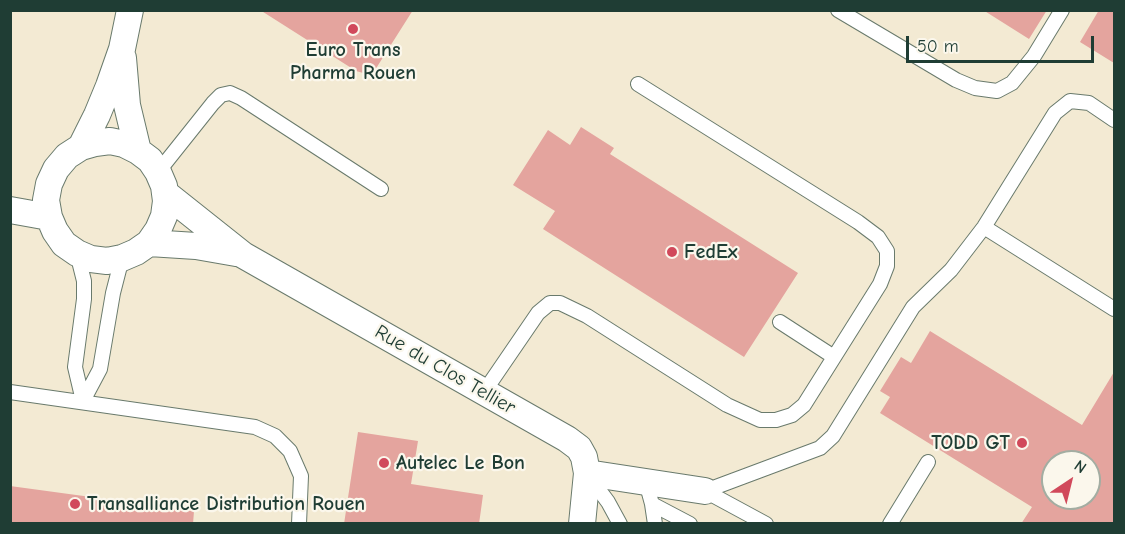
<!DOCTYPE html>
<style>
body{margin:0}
#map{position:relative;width:1125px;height:534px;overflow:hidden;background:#f3ead3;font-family:"Comic Neue",sans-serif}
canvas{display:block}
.frame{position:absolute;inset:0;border:12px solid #1f3d34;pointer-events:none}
.north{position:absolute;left:1041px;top:450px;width:60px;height:60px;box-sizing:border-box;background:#fbf7ec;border:2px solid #a3ada2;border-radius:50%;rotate:35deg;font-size:16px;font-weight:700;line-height:24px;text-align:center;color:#1f3d34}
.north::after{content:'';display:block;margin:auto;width:21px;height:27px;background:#d1495b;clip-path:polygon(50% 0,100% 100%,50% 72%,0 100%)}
.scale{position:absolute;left:906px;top:36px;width:188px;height:27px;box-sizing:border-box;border:3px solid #1f3d34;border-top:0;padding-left:8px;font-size:18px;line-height:21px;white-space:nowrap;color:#1f3d34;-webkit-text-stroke:4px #fbf7ec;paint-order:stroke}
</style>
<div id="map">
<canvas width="1125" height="534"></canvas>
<div class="frame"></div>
<div class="north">N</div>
<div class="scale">50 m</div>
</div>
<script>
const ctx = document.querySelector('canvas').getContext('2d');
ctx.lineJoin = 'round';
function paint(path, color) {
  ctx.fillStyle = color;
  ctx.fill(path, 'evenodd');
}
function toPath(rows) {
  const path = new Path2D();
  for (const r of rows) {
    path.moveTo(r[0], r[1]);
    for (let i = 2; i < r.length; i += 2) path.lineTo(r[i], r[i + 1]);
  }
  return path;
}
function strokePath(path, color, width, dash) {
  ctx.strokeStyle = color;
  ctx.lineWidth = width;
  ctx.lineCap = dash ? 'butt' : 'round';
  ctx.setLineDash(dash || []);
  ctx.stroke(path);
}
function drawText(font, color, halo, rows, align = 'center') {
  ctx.font = font + ' "Comic Neue",sans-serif';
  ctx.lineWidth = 4.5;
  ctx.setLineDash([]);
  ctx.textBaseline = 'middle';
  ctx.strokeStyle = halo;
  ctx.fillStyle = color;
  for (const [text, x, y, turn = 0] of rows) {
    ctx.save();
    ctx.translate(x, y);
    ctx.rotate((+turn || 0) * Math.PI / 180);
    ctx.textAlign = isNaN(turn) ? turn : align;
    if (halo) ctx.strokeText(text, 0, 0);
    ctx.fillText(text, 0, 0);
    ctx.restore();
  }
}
const building = toPath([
 [260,10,413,10,375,70,367,74,356,71],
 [983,10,1047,10,1029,39],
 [1099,10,1114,10,1114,63,1080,42],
 [581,127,614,148,610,154,798,273,744,357,543,229,555,211,513,185,548,130,570,145],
 [930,331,1082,425,1114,372,1114,524,1021,524,1032,507,880,413,890,397,880,391,901,357,911,363],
 [1053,462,1089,462,1089,498,1053,498],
 [358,432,418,441,411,484,483,495,479,524,344,524],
 [10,486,194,511,193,524,10,524]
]);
const service = toPath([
 [838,10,956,80,975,88,997,91,1012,83,1034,56,1062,10],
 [158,172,213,103,221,95,230,93,241,98,381,189],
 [984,227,1114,309],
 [77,253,84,281,84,299,75,367,83,401],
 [780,322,834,357],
 [10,392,255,427,275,436,290,451,301,476,299,524],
 [484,392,538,313,550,303,560,303,587,316,727,405,760,420,776,420,792,415,804,405,880,284,887,266,887,251,878,237,858,222,638,84],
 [83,401,100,369,113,293,122,258],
 [588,475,608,502,620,524],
 [646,482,652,504,690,524],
 [705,491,820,448,833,436,913,307,951,270,984,227,1055,113,1070,101,1089,103,1114,120],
 [705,491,766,524],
 [652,504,655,524],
 [890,524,928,462]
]);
const minor = toPath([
 [123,58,127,105,138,151],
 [81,147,97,115,109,86,122,49,130,10],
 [165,193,243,255,567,439,579,448,584,457,587,473,582,524],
 [10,210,49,217],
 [149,243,158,230,164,216,166,201,164,186,158,172,150,160,138,151,124,144,110,141,95,143,81,147,67,156,56,169,49,184,46,200,49,217,55,231,64,244,77,253,91,259,107,261,122,258,136,252,149,243,196,246,236,253],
 [587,473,705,491]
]);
const markers = [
 [353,29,6,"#d1495b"],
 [672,252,6,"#d1495b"],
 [1022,443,6,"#d1495b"],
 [384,463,6,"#d1495b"],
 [75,504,6,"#d1495b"]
];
const poiNames = [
 ["Euro Trans",353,50,"center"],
 ["Pharma Rouen",353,73,"center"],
 ["FedEx",684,252],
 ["TODD GT",1010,443,"right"],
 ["Autelec Le Bon",396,463],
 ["Transalliance Distribution Rouen",87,504]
];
const streetNames = [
 ["Rue du Clos Tellier",445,370,30]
];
paint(building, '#e4a49e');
strokePath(service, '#697a6c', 16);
strokePath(minor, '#697a6c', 28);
strokePath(service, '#fff', 14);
strokePath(minor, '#fff', 26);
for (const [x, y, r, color] of markers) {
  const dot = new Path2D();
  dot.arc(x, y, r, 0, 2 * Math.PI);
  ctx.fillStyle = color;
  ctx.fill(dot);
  strokePath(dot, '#fbf7ec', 2);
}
drawText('bold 20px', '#1f3d34', '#fbf7ec', poiNames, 'left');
drawText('20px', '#1f3d34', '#fbf7ec', streetNames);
</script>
